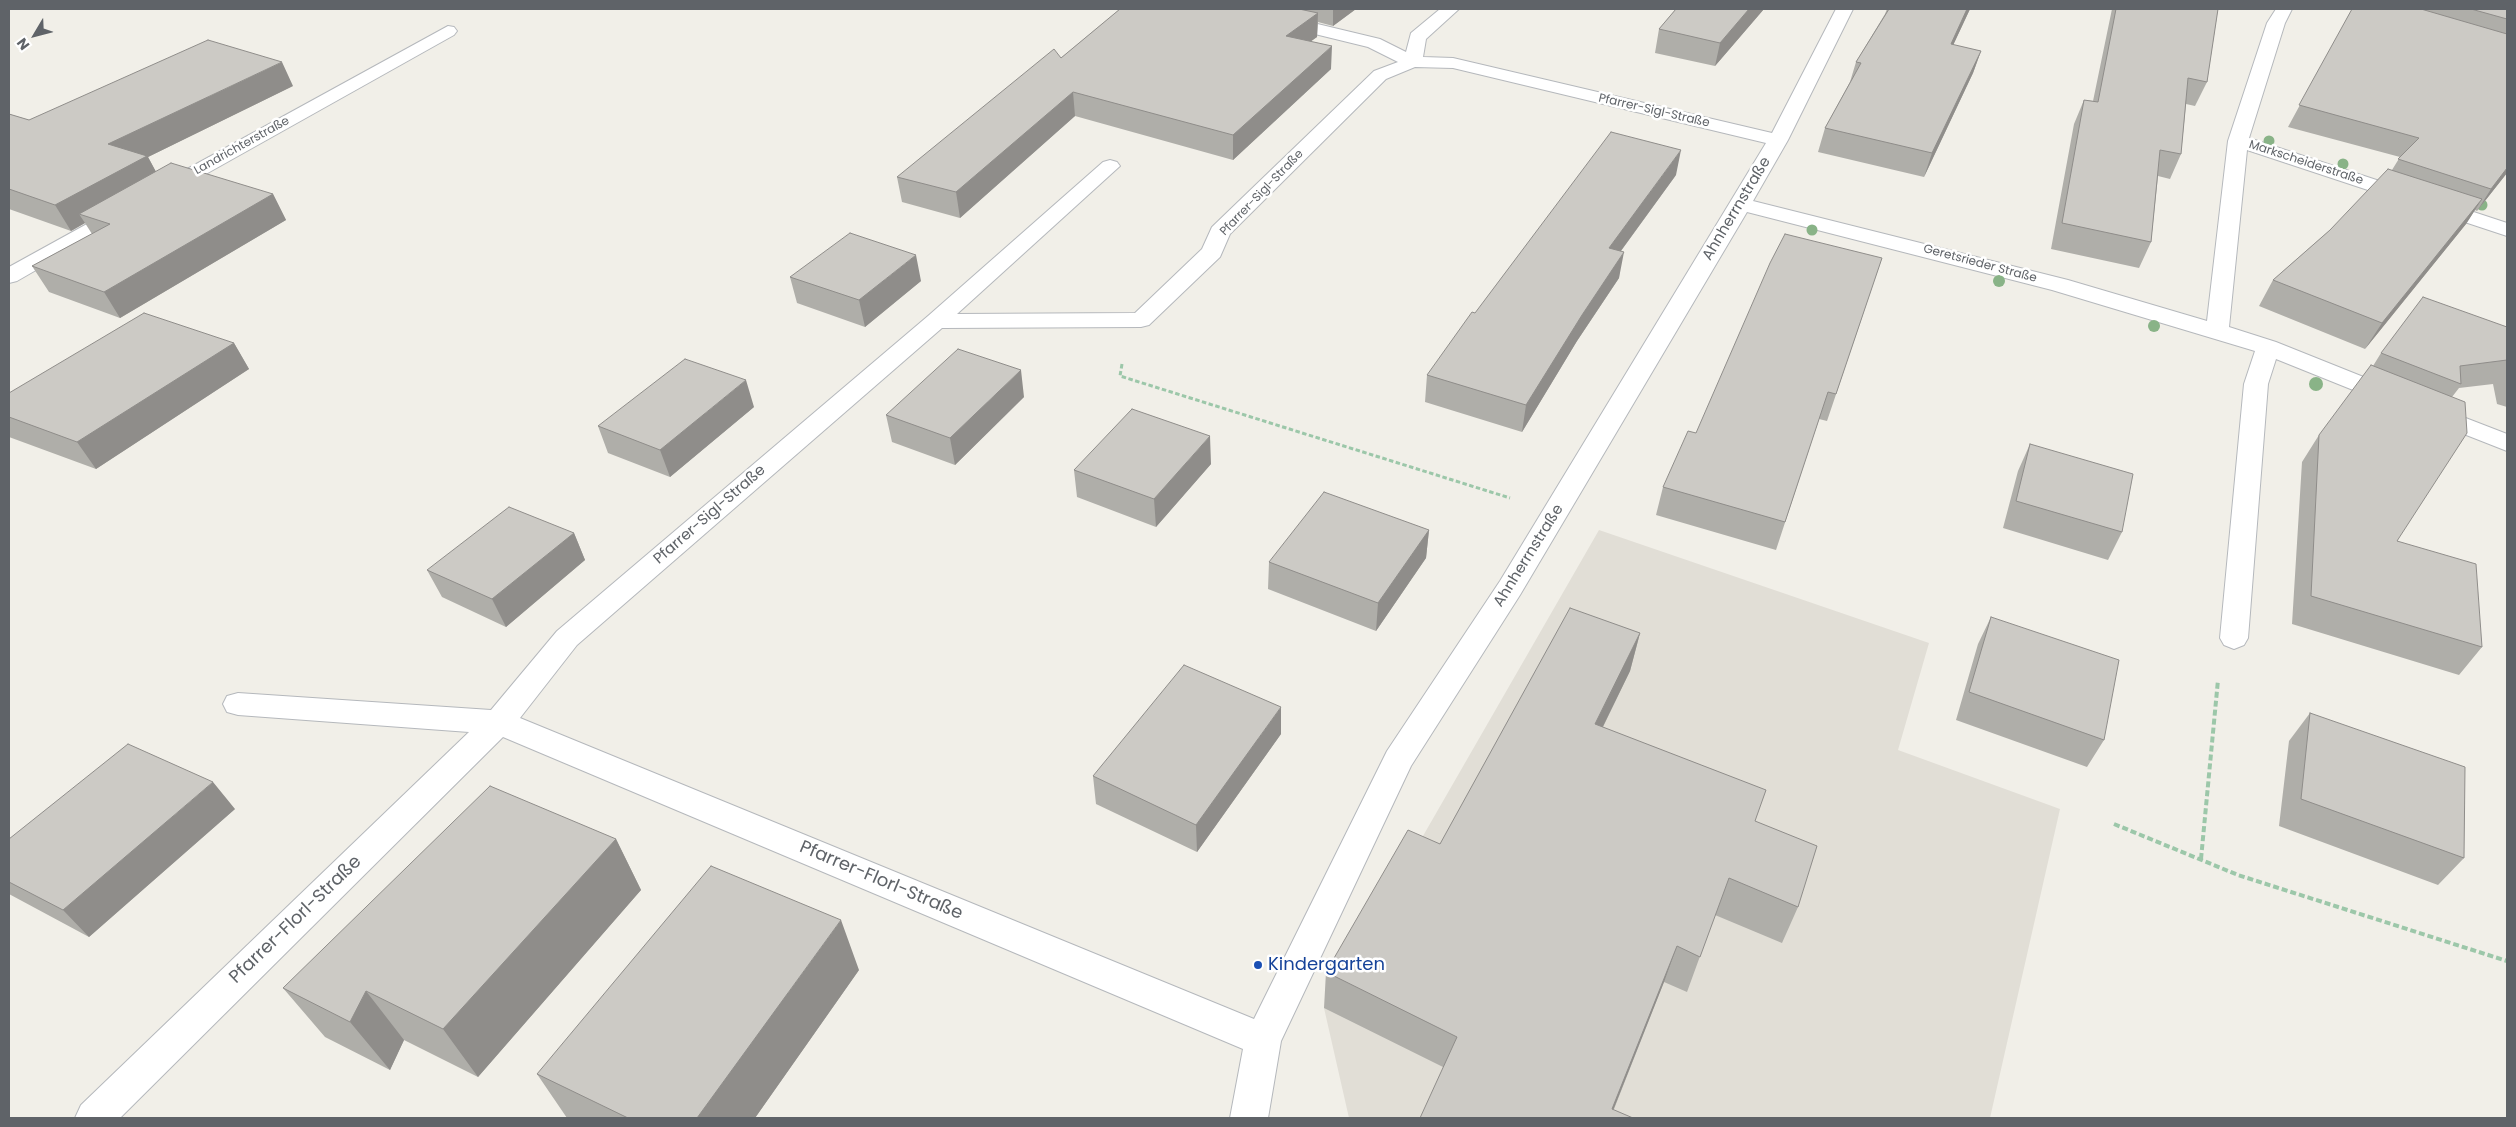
<!DOCTYPE html>
<meta charset="utf-8">
<style>
body{margin:0}
#map{position:relative;width:2516px;height:1127px;overflow:hidden;background:#f1efe8;font-family:Poppins,sans-serif}
canvas{display:block}
.frame{position:absolute;inset:0;border:10px solid #5f6368;pointer-events:none}
.north{position:absolute;left:10px;top:10px;width:50px;height:50px;-webkit-text-stroke:4px #fff;paint-order:stroke;rotate:233deg;font-size:14px;font-weight:700;line-height:20px;text-align:center;color:#5f6368}
.north::after{content:'';display:block;margin:auto;width:18px;height:22px;background:#5f6368;clip-path:polygon(50% 0,100% 100%,50% 72%,0 100%)}
</style>
<div id="map">
<canvas width="2516" height="1127"></canvas>
<div class="frame"></div>
<div class="north">N</div>
</div>
<script>
const ctx = document.querySelector('canvas').getContext('2d');
ctx.lineJoin = 'round';
function paint(path, color) {
  ctx.fillStyle = color;
  ctx.fill(path, 'evenodd');
}
function toPath(rows) {
  const path = new Path2D();
  for (const r of rows) {
    path.moveTo(r[0], r[1]);
    for (let i = 2; i < r.length; i += 2) path.lineTo(r[i], r[i + 1]);
  }
  return path;
}
function strokePath(path, color, width, dash) {
  ctx.strokeStyle = color;
  ctx.lineWidth = width;
  ctx.lineCap = dash ? 'butt' : 'round';
  ctx.setLineDash(dash || []);
  ctx.stroke(path);
}
function drawText(font, color, halo, rows, align = 'center') {
  ctx.font = font + ' Poppins,sans-serif';
  ctx.lineWidth = 5;
  ctx.setLineDash([]);
  ctx.textBaseline = 'middle';
  ctx.strokeStyle = halo;
  ctx.fillStyle = color;
  for (const [text, x, y, turn = 0] of rows) {
    ctx.save();
    ctx.translate(x, y);
    ctx.rotate((+turn || 0) * Math.PI / 180);
    ctx.textAlign = isNaN(turn) ? turn : align;
    if (halo) ctx.strokeText(text, 0, 0);
    ctx.fillText(text, 0, 0);
    ctx.restore();
  }
}
const education = toPath([
 [1599,530,1929,643,1898,750,2060,809,1990,1118,1349,1118,1324,1008]
]);
const pathFar1 = toPath([
 [1122,364,1120,376,1510,498]
]);
const path = toPath([
 [2114,824,2238,875,2507,961],
 [2201,859,2218,680]
]);
const minor = toPath([
 [1440,9,1459,9,1426,39,1423,57,1453,58,1772,133,1836,9,1853,9,1788,140,1753,201,2068,280,2207,321,2228,141,2267,23,2276,9,2292,9,2285,23,2249,138,2507,223,2507,236,2247,150,2229,327,2276,342,2401,392,2404,397,2401,402,2392,404,2383,402,2276,359,2268,384,2248,638,2244,645,2234,649,2224,645,2220,638,2244,384,2255,351,2052,290,1747,212,1520,595,1411,766,1281,1041,1268,1118,1230,1118,1243,1049,503,737,120,1118,75,1118,81,1105,469,732,238,715,227,712,223,704,227,696,238,693,491,710,557,631,928,316,1103,162,1110,160,1117,162,1120,166,957,314,1135,313,1202,249,1212,227,1374,71,1398,62,1368,47,1274,24,1271,20,1274,16,1280,15,1380,39,1406,52,1411,33,1440,9],
 [1415,67,1453,68,1766,143,1500,581,1387,751,1254,1019,520,718,577,645,942,328,1141,327,1149,325,1220,257,1230,234,1386,79,1415,67],
 [448,26,454,27,457,31,454,35,172,193,165,195,158,193,155,189,158,185,448,26],
 [123,206,130,208,133,212,130,216,17,281,9,283,9,267,116,208,123,206],
 [2432,405,2507,434,2507,451,2423,418,2420,413,2423,408,2432,405]
]);
const trees = [
 [2269,141,5.5],
 [2343,164,5.5],
 [2482,205,5.5],
 [1812,230,5.5],
 [1999,281,6],
 [2154,326,6],
 [2316,384,7]
];
const wall = toPath([
 [1120,9,1356,9,1333,26,1318,22,1317,37,1311,41,1331,69,1233,160,1075,116,960,218,902,202,897,177,1061,58],
 [1676,9,1764,9,1715,66,1655,53,1659,29],
 [1887,9,1970,9,1953,45,1981,51,1973,73,1924,177,1818,152,1825,128,1850,82,1856,62,1885,14],
 [2112,9,2218,9,2207,82,2195,106,2186,104,2181,154,2170,179,2158,176,2151,242,2139,268,2051,249,2074,124,2084,100,2093,101],
 [2352,9,2507,9,2507,173,2477,211,2475,210,2466,224,2365,349,2259,306,2273,280,2330,230,2392,170,2400,157,2288,127],
 [293,86,148,157,156,172,273,194,286,220,120,318,49,292,32,266,92,234,85,223,71,231,9,209,9,114,29,120],
 [1676,175,1621,251,1619,278,1577,341,1522,432,1425,402,1427,375,1475,313],
 [1882,258,1827,421,1819,419,1776,550,1656,515,1663,487,1696,433],
 [790,277,921,281,865,327,797,303],
 [2507,327,2507,407,2497,404,2493,384,2459,388,2452,397,2397,541,2482,647,2459,675,2292,624,2302,462,2319,435,2373,366,2381,353],
 [234,343,249,369,96,469,9,437,9,393],
 [1024,397,955,465,892,442,886,415],
 [754,407,670,477,608,453,598,426],
 [2030,444,2122,532,2108,560,2003,528,2018,471],
 [1211,464,1156,527,1077,497,1074,470],
 [1429,530,1426,558,1376,631,1268,589,1269,562],
 [574,533,585,560,506,627,442,597,427,570],
 [1991,617,2104,740,2087,767,1956,720,1978,644],
 [1640,633,1630,671,1603,727,1755,821,1798,907,1782,943,1715,915,1687,992,1664,982,1614,1109,1443,1067,1324,1008,1326,972,1440,844],
 [2310,713,2464,858,2438,885,2279,826,2289,741],
 [1281,734,1197,852,1096,804,1093,776],
 [235,809,89,937,9,894,9,839],
 [616,839,641,890,478,1077,404,1040,390,1070,325,1037,283,988],
 [859,970,755,1118,567,1118,537,1074]
]);
const shadedWall = toPath([
 [1333,9,1356,9,1333,26],
 [1749,9,1764,9,1715,66,1720,43],
 [1967,9,1970,9,1943,67,1951,44],
 [1318,13,1317,37,1286,59,1286,36],
 [1332,46,1331,69,1233,160,1233,135],
 [1981,51,1973,73,1924,177,1932,153],
 [282,62,293,86,148,157,161,181,79,214,85,223,71,231,55,205,108,144],
 [1073,92,1075,116,960,218,956,192],
 [1681,150,1676,175,1604,274,1609,248],
 [2507,168,2507,173,2477,211,2491,189],
 [273,194,286,220,120,318,104,292],
 [2482,199,2466,224,2365,349,2382,323],
 [1624,252,1619,278,1577,341,1522,432,1526,405,1582,315],
 [916,255,921,281,865,327,859,300],
 [234,343,249,369,96,469,77,442],
 [1021,370,1024,397,955,465,950,438],
 [746,380,754,407,670,477,660,450],
 [1210,436,1211,464,1156,527,1154,499],
 [1429,530,1426,558,1376,631,1378,603],
 [574,533,585,560,506,627,492,599],
 [1640,633,1630,671,1586,761,1595,724],
 [1281,707,1281,734,1197,852,1196,825],
 [213,782,235,809,89,937,63,910],
 [616,839,641,890,478,1077,443,1029],
 [841,920,859,970,755,1118,697,1118],
 [1677,946,1664,982,1610,1118,1612,1109],
 [366,991,404,1040,390,1070,350,1022]
]);
const building = toPath([
 [1120,9,1299,9,1318,13,1286,36,1332,46,1233,135,1073,92,956,192,897,177,1054,49,1061,58,1120,9],
 [1676,9,1749,9,1720,43,1659,29,1676,9],
 [1889,9,1967,9,1951,44,1981,51,1932,153,1825,128,1861,63,1856,62,1889,9],
 [2116,9,2218,9,2207,82,2188,78,2181,154,2160,150,2151,242,2062,223,2084,100,2098,102,2116,9],
 [2352,9,2421,9,2507,34,2507,168,2491,189,2398,159,2419,138,2299,105,2352,9],
 [2471,9,2507,9,2507,19,2471,9],
 [208,40,282,62,108,144,147,156,55,205,9,189,9,114,29,120,208,40],
 [1611,132,1681,150,1609,248,1624,252,1582,315,1526,405,1427,375,1472,312,1475,313,1611,132],
 [171,163,273,194,104,292,32,266,110,224,79,214,171,163],
 [2388,169,2482,199,2382,323,2273,280,2330,230,2388,169],
 [850,233,916,255,859,300,790,277,850,233],
 [1785,234,1882,258,1836,394,1828,392,1785,522,1663,487,1688,431,1696,433,1770,263,1785,234],
 [2423,297,2507,327,2507,360,2460,366,2461,384,2381,353,2423,297],
 [144,313,234,343,77,442,9,417,9,393,144,313],
 [958,349,1021,370,950,438,886,415,958,349],
 [685,359,746,380,660,450,598,426,685,359],
 [2371,365,2465,402,2467,433,2397,541,2476,564,2482,647,2311,596,2319,435,2371,365],
 [1132,409,1210,436,1154,499,1074,470,1132,409],
 [2030,444,2133,474,2122,532,2016,501,2030,444],
 [1324,492,1429,530,1378,603,1269,562,1324,492],
 [509,507,574,533,492,599,427,570,509,507],
 [1570,608,1640,633,1595,724,1766,790,1755,821,1817,846,1798,907,1729,878,1700,957,1677,946,1612,1109,1633,1118,1420,1118,1457,1037,1326,972,1408,830,1440,844,1570,608],
 [1991,617,2119,660,2104,740,1969,692,1991,617],
 [1184,665,1281,707,1196,825,1093,776,1184,665],
 [2310,713,2465,767,2464,858,2301,799,2310,713],
 [128,744,213,782,63,910,9,882,9,839,128,744],
 [490,786,616,839,443,1029,366,991,350,1022,283,988,490,786],
 [711,866,841,920,697,1118,628,1118,537,1074,711,866]
]);
const markers = [
 [1258,965,5,"#1a4fb4"]
];
const farStreetnames = [
 ["Pfarrer-Sigl-Straße",1654,111,13],
 ["Landrichterstraße",242,146,-29],
 ["Markscheiderstraße",2306,163,18],
 ["Pfarrer-Sigl-Straße",1262,193,-46],
 ["Geretsrieder Straße",1980,264,15]
];
const streetNames = [
 ["Ahnherrnstraße",1737,209,-59],
 ["Pfarrer-Sigl-Straße",710,515,-41],
 ["Ahnherrnstraße",1529,556,-58]
];
const nearStreetnames = [
 ["Pfarrer-Florl-Straße",881,881,23],
 ["Pfarrer-Florl-Straße",296,920,-44]
];
const nearTransitnames = [
 ["Kindergarten",1268,965]
];
paint(education, '#e1ded6');
strokePath(minor, '#b5b8bc', 2);
strokePath(pathFar1, '#9cc7a9', 3, [4.5, 2.5]);
strokePath(path, '#9cc7a9', 4, [6, 3]);
paint(minor, '#fff');
ctx.fillStyle = '#89b387';
for (const [x, y, r] of trees) {
  ctx.beginPath();
  ctx.arc(x, y, r, 0, 2 * Math.PI);
  ctx.fill();
}
paint(wall, '#afaea9');
paint(shadedWall, '#8f8d8a');
paint(building, '#cccac5');
strokePath(building, '#8f8d8a', 1);
for (const [x, y, r, color] of markers) {
  const dot = new Path2D();
  dot.arc(x, y, r, 0, 2 * Math.PI);
  ctx.fillStyle = color;
  ctx.fill(dot);
  strokePath(dot, '#fff', 2);
}
drawText('12px', '#5f6368', '#fff', farStreetnames);
drawText('15px', '#5f6368', '#fff', streetNames);
drawText('18px', '#5f6368', '#fff', nearStreetnames);
drawText('18px', '#164399', '#fff', nearTransitnames, 'left');
</script>
